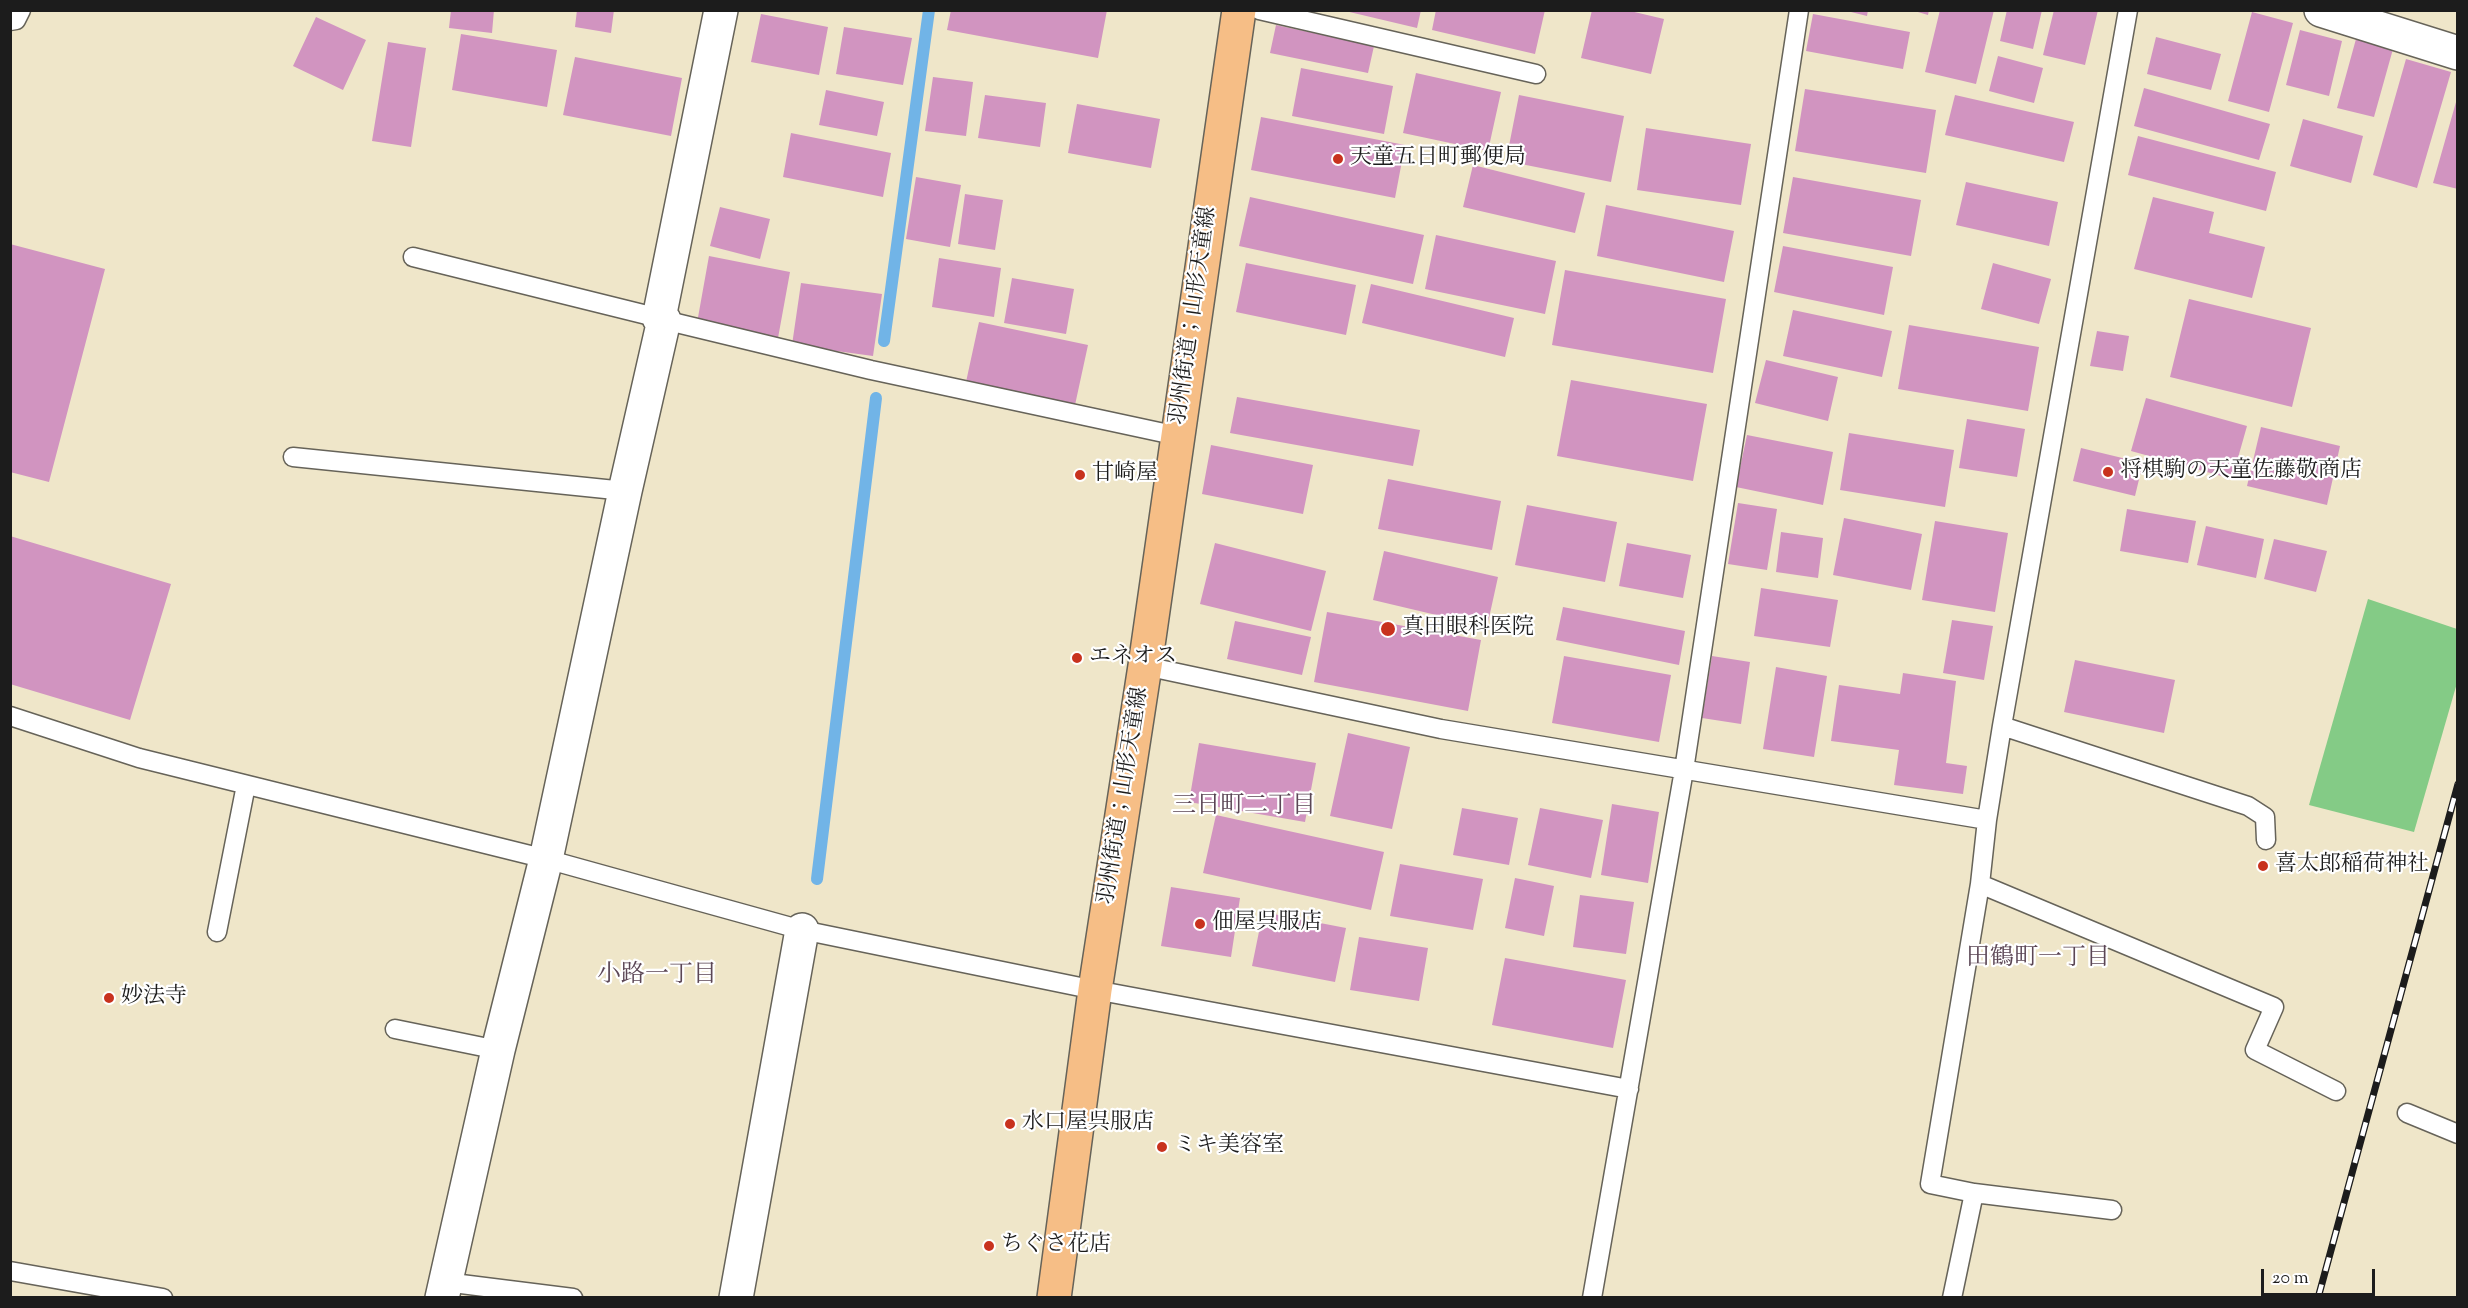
<!DOCTYPE html>
<meta charset="utf-8">
<style>
body{margin:0}
#map{position:relative;width:2468px;height:1308px;overflow:hidden;background:#efe6c9;font-family:"Sorts Mill Goudy",serif}
canvas{display:block}
.frame{position:absolute;inset:0;border:12px solid #1c1c1c;pointer-events:none}
.scale{position:absolute;left:2261px;top:1269px;width:114px;height:27px;box-sizing:border-box;border:3px solid #1c1c1c;border-top:0;padding-left:8px;font-size:18px;line-height:21px;white-space:nowrap;color:#1c1c1c;-webkit-text-stroke:4px #fff;paint-order:stroke}
</style>
<div id="map">
<canvas width="2468" height="1308"></canvas>
<div class="frame"></div>
<div class="scale">20 m</div>
</div>
<script>
const ctx = document.querySelector('canvas').getContext('2d');
ctx.lineJoin = 'round';
function paint(path, color) {
  ctx.fillStyle = color;
  ctx.fill(path, 'evenodd');
}
function toPath(rows) {
  const path = new Path2D();
  for (const r of rows) {
    path.moveTo(r[0], r[1]);
    for (let i = 2; i < r.length; i += 2) path.lineTo(r[i], r[i + 1]);
  }
  return path;
}
function strokePath(path, color, width, dash) {
  ctx.strokeStyle = color;
  ctx.lineWidth = width;
  ctx.lineCap = dash ? 'butt' : 'round';
  ctx.setLineDash(dash || []);
  ctx.stroke(path);
}
function drawText(font, color, halo, rows, align = 'center') {
  ctx.font = font + ' "Sorts Mill Goudy","Noto Serif JP",serif';
  ctx.lineWidth = 4.5;
  ctx.setLineDash([]);
  ctx.textBaseline = 'middle';
  ctx.strokeStyle = halo;
  ctx.fillStyle = color;
  for (const [text, x, y, turn = 0] of rows) {
    ctx.save();
    ctx.translate(x, y);
    ctx.rotate((+turn || 0) * Math.PI / 180);
    ctx.textAlign = isNaN(turn) ? turn : align;
    if (halo) ctx.strokeText(text, 0, 0);
    ctx.fillText(text, 0, 0);
    ctx.restore();
  }
}
const green = toPath([
 [2368,599,2457,629,2457,683,2414,832,2309,805]
]);
const stream = toPath([
 [884,341,929,10],
 [817,879,876,398]
]);
const building = toPath([
 [451,10,494,10,492,33,449,28],
 [577,10,614,10,611,33,575,27],
 [951,10,1107,10,1098,58,947,30],
 [1341,10,1421,10,1417,28],
 [1436,10,1545,10,1535,54,1432,30],
 [1592,10,1626,10,1664,19,1651,74,1581,58],
 [1843,10,1868,10,1867,16],
 [1911,10,1929,10,1928,15],
 [1940,10,1994,10,1976,84,1925,72],
 [2007,10,2042,10,2033,49,2000,41],
 [2054,10,2098,10,2085,65,2043,55],
 [2252,12,2293,23,2269,112,2228,101],
 [761,14,828,27,819,75,751,62],
 [1813,14,1910,32,1903,69,1806,51],
 [316,17,366,40,343,90,293,66],
 [1276,25,1374,46,1368,73,1270,53],
 [844,27,912,38,903,85,836,74],
 [2300,30,2342,41,2329,96,2286,85],
 [461,34,557,50,547,107,452,90],
 [2156,37,2221,54,2211,90,2147,74],
 [2356,39,2393,49,2374,117,2337,108],
 [388,42,426,48,411,147,372,141],
 [1998,56,2043,68,2034,103,1989,91],
 [575,57,682,78,671,136,563,115],
 [2406,59,2451,72,2417,188,2373,175],
 [1301,68,1393,86,1384,134,1292,116],
 [1416,73,1501,92,1488,151,1403,133],
 [933,77,973,82,966,136,925,131],
 [2144,88,2270,124,2259,160,2134,126],
 [1805,89,1936,110,1926,173,1795,151],
 [826,90,884,102,877,136,819,125],
 [985,95,1046,103,1040,147,978,138],
 [1519,95,1624,116,1611,182,1506,161],
 [1955,95,2074,122,2064,162,1945,135],
 [2458,95,2458,189,2433,183],
 [1077,104,1160,119,1151,168,1068,153],
 [1261,117,1405,145,1395,198,1251,170],
 [2303,119,2363,136,2351,183,2290,166],
 [1646,128,1751,144,1741,205,1637,190],
 [791,133,891,153,883,197,783,177],
 [2138,136,2276,172,2266,211,2128,175],
 [1473,165,1585,193,1575,233,1463,207],
 [916,177,961,185,950,247,906,239],
 [1793,177,1921,200,1911,256,1783,233],
 [1966,182,2058,202,2049,246,1956,225],
 [965,194,1003,200,995,250,958,244],
 [1250,197,1424,235,1413,284,1239,246],
 [2153,197,2214,212,2209,233,2265,247,2252,298,2134,269],
 [1606,205,1734,231,1724,282,1597,256],
 [720,207,770,219,760,259,710,246],
 [1436,235,1556,261,1545,314,1425,289],
 [10,244,105,269,49,482,10,472],
 [1783,246,1893,267,1884,315,1774,292],
 [709,256,790,272,778,338,697,323],
 [939,258,1001,268,994,317,932,307],
 [1246,263,1356,285,1346,335,1236,312],
 [1993,263,2051,279,2039,324,1981,309],
 [1565,270,1726,299,1713,373,1552,345],
 [1012,278,1074,289,1066,334,1004,323],
 [801,283,882,294,873,356,792,345],
 [1371,284,1514,318,1505,357,1362,323],
 [2189,299,2311,328,2292,407,2170,377],
 [1793,310,1892,331,1882,377,1783,356],
 [979,322,1088,345,1075,405,966,382],
 [1909,325,2039,347,2028,411,1898,389],
 [2097,331,2129,336,2123,371,2090,366],
 [1766,360,1838,377,1828,421,1755,403],
 [1571,380,1707,404,1693,481,1557,456],
 [1237,397,1420,430,1413,466,1230,433],
 [2146,398,2247,426,2232,479,2131,451],
 [1967,419,2025,429,2017,477,1959,468],
 [2261,427,2340,446,2327,505,2247,486],
 [1849,433,1954,450,1945,507,1840,490],
 [1747,435,1833,452,1823,505,1736,487],
 [1211,445,1313,465,1303,514,1202,494],
 [2081,448,2143,463,2135,496,2073,481],
 [1388,479,1501,501,1492,550,1378,529],
 [1738,503,1777,509,1767,570,1728,564],
 [1527,505,1617,522,1605,582,1515,565],
 [2127,509,2196,521,2188,563,2120,551],
 [1844,518,1922,534,1911,590,1833,575],
 [1935,521,2008,533,1995,612,1922,600],
 [2206,526,2264,539,2256,578,2197,565],
 [1781,532,1823,538,1818,578,1776,572],
 [10,536,171,584,130,720,10,684],
 [2274,539,2327,551,2316,592,2264,579],
 [1215,543,1326,571,1311,631,1200,604],
 [1627,543,1691,555,1683,598,1619,586],
 [1384,551,1498,577,1487,627,1373,600],
 [1761,588,1838,600,1830,647,1754,636],
 [1563,607,1685,631,1679,665,1556,640],
 [1327,612,1481,640,1468,711,1314,682],
 [1952,620,1993,626,1984,680,1943,673],
 [1235,621,1311,637,1302,675,1227,659],
 [1564,656,1671,675,1659,742,1552,723],
 [1712,656,1750,662,1741,724,1702,718],
 [2075,660,2175,680,2164,733,2064,712],
 [1776,667,1827,676,1814,757,1763,749],
 [1903,673,1956,681,1946,763,1967,766,1963,794,1894,785,1899,750,1831,741,1839,685,1900,694],
 [1348,733,1410,747,1392,829,1330,816],
 [1199,743,1316,763,1305,822,1189,802],
 [1612,804,1659,812,1648,883,1601,875],
 [1462,808,1518,818,1509,865,1453,855],
 [1540,808,1603,820,1591,878,1528,865],
 [1216,815,1384,852,1371,910,1203,873],
 [1400,864,1483,879,1473,930,1390,916],
 [1515,878,1554,886,1544,936,1505,928],
 [1171,887,1240,898,1231,957,1161,946],
 [1580,895,1634,902,1626,954,1573,947],
 [1263,912,1346,928,1335,982,1252,966],
 [1359,937,1428,948,1419,1001,1350,990],
 [1505,958,1626,980,1613,1048,1492,1025]
]);
const lane = toPath([
 [1259,10,1536,74],
 [10,21,16,20,21,10],
 [413,257,659,318],
 [664,320,871,370,1178,436],
 [293,457,625,491],
 [1145,666,1441,729,1987,820],
 [10,716,139,758,546,859,802,930,1095,990,1629,1089],
 [2002,726,2248,806,2265,817,2266,840],
 [1980,884,2274,1007,2255,1050,2336,1091],
 [217,932,246,785],
 [395,1029,498,1050],
 [2407,1113,2458,1134],
 [1974,1193,2112,1210],
 [10,1271,163,1298],
 [445,1282,573,1298],
 [1592,1298,1684,770,1799,10],
 [1952,1298,1974,1193,1930,1184,1980,884,1987,820,2002,726,2128,10]
]);
const street = toPath([
 [2321,10,2458,53],
 [442,1298,498,1050,546,859,625,491,664,320,659,318,721,10],
 [736,1298,802,930]
]);
const primary = toPath([
 [1054,1298,1095,990,1145,666,1239,10]
]);
const rail = toPath([
 [2318,1298,2458,784]
]);
const markers = [
 [1338,159,6,"#c8321e"],
 [2108,472,6,"#c8321e"],
 [1080,475,6,"#c8321e"],
 [1388,629,8,"#c8321e"],
 [1077,658,6,"#c8321e"],
 [2263,866,6,"#c8321e"],
 [1200,924,6,"#c8321e"],
 [109,998,6,"#c8321e"],
 [1010,1124,6,"#c8321e"],
 [1162,1147,6,"#c8321e"],
 [989,1246,6,"#c8321e"]
];
const poiNames = [
 ["天童五日町郵便局",1350,159],
 ["将棋駒の天童佐藤敬商店",2120,472],
 ["甘崎屋",1092,475],
 ["真田眼科医院",1402,629],
 ["エネオス",1089,658],
 ["喜太郎稲荷神社",2275,866],
 ["佃屋呉服店",1212,924],
 ["妙法寺",121,998],
 ["水口屋呉服店",1022,1124],
 ["ミキ美容室",1174,1147],
 ["ちぐさ花店",1001,1246]
];
const streetNames = [
 ["羽州街道；山形天童線",1195,316,-82],
 ["羽州街道；山形天童線",1125,796,-81]
];
const neighbourhoodNames = [
 ["三日町二丁目",1244,808],
 ["田鶴町一丁目",2038,960],
 ["小路一丁目",657,977]
];
paint(green, '#84cb86');
strokePath(stream, '#71b4e7', 12);
paint(building, '#d194c0');
strokePath(lane, '#666359', 21);
strokePath(street, '#666359', 36);
strokePath(primary, '#666359', 36);
strokePath(lane, '#fff', 18);
strokePath(street, '#fff', 33);
strokePath(primary, '#f6be86', 33);
strokePath(rail, '#1c1c1c', 7);
strokePath(rail, '#fff', 4.5, [14]);
for (const [x, y, r, color] of markers) {
  const dot = new Path2D();
  dot.arc(x, y, r, 0, 2 * Math.PI);
  ctx.fillStyle = color;
  ctx.fill(dot);
  strokePath(dot, '#fff', 2);
}
drawText('22px', '#1c1c1c', '#fff', poiNames, 'left');
drawText('22px', '#1c1c1c', '#fff', streetNames);
drawText('24px', '#5b4655', '#fff', neighbourhoodNames);
</script>
